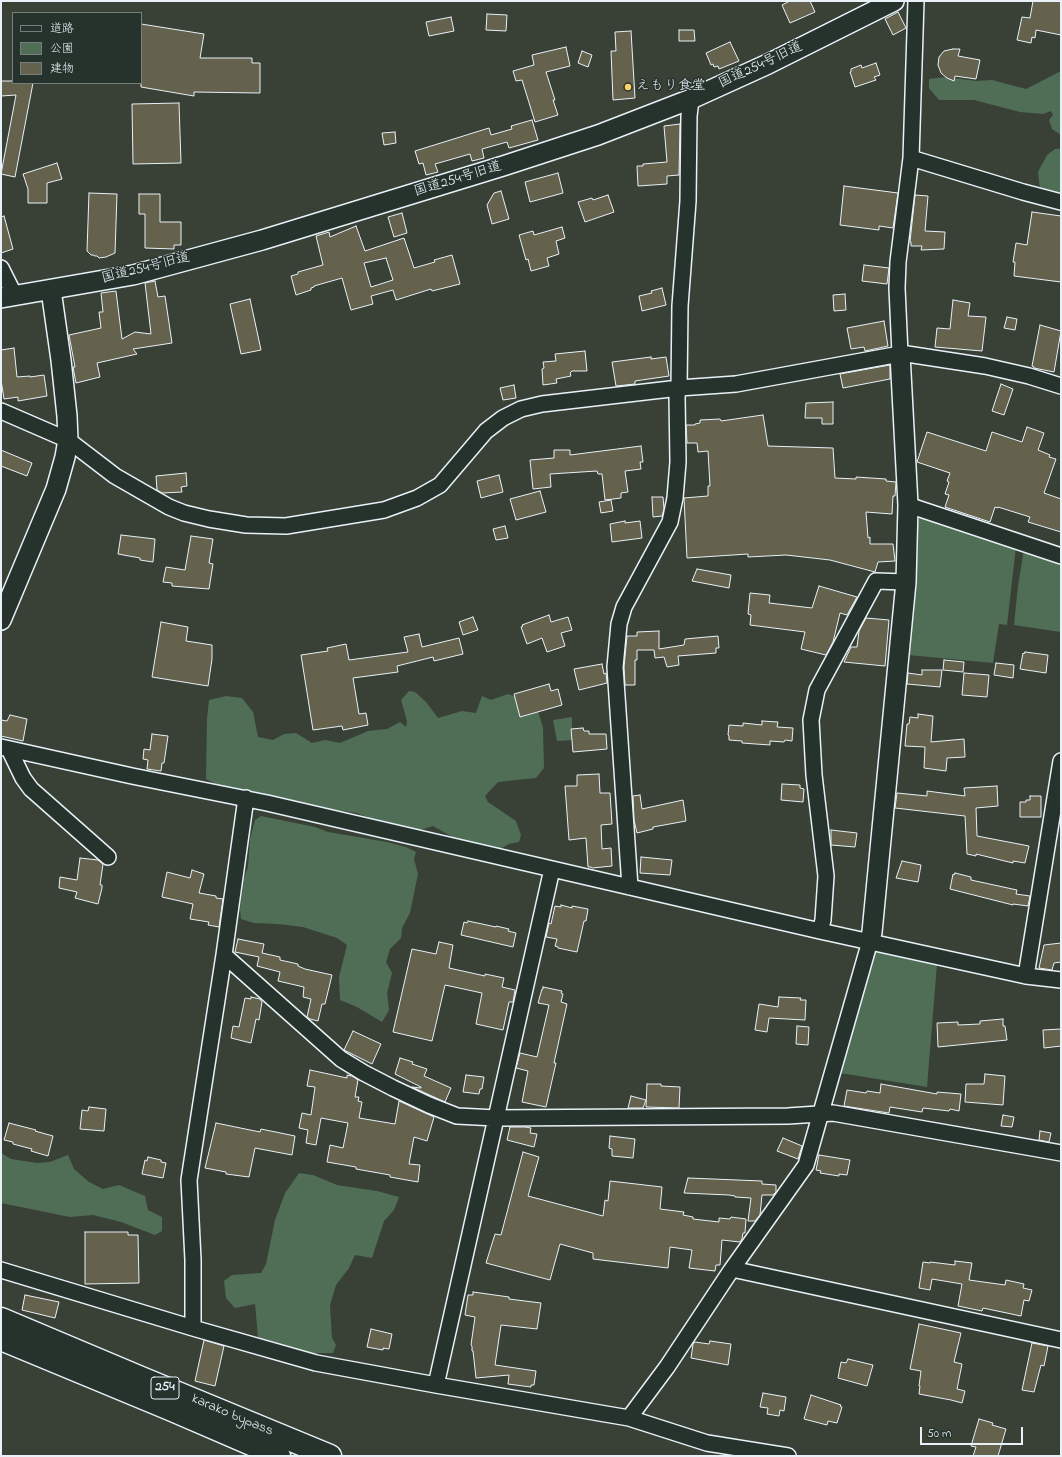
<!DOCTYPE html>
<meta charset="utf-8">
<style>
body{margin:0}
#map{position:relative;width:1062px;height:1457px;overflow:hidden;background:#394137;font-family:"Indie Flower","Klee One",sans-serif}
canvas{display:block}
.frame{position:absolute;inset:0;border:2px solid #e8f1f8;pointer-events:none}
.legend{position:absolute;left:12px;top:12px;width:130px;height:72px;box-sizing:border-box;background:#26332d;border:1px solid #747f7e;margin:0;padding:5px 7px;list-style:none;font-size:12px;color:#e8f1f8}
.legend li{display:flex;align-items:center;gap:8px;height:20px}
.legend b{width:20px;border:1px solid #747f7e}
.scale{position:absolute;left:920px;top:1427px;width:103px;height:18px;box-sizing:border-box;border:2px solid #e8f1f8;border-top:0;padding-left:5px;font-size:12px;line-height:14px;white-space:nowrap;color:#e8f1f8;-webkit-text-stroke:3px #26332d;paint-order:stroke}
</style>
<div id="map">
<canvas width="1062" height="1457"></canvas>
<div class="frame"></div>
<ul class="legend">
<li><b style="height:5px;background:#26332d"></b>道路</li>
<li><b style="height:11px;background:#506e56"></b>公園</li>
<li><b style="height:11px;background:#64614d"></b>建物</li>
</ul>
<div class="scale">50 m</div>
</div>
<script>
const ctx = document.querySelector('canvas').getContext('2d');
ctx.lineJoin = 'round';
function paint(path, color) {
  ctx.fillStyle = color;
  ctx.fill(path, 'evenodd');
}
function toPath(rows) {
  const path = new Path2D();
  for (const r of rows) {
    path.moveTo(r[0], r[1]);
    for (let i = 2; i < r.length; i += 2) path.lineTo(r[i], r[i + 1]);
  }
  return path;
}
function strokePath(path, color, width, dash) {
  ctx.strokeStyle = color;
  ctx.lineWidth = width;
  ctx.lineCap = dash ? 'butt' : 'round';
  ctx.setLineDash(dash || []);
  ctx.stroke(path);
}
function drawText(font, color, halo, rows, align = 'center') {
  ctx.font = font + ' "Indie Flower","Klee One",sans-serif';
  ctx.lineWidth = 3;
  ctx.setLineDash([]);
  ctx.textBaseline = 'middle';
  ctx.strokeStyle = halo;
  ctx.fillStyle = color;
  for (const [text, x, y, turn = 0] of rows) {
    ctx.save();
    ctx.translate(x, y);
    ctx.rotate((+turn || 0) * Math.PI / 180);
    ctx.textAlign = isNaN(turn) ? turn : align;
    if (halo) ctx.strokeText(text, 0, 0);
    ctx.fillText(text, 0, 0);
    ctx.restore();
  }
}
const green = toPath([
 [1061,71,1061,135,1052,129,1049,120,1053,115,1051,111,1043,114,1020,112,974,100,939,100,929,88,929,79,946,77,976,81,992,80,1026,89],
 [1055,149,1061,149,1061,193,1058,194,1040,189,1038,172,1047,155],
 [923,516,1016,547,1007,625,999,624,993,663,908,655,915,522],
 [1024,549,1061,561,1061,632,1014,625,1018,586],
 [409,691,415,692,426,702,438,718,462,711,476,713,482,696,491,700,508,694,522,699,538,711,543,728,544,768,536,778,498,782,485,796,488,802,516,821,521,835,519,842,509,844,498,850,456,839,433,826,421,830,409,828,372,819,357,813,307,806,223,788,206,779,207,719,209,700,226,696,242,698,253,712,258,737,273,740,284,734,296,733,312,743,325,740,340,743,368,731,387,729,400,722,406,727,407,722,405,714,401,700],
 [572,717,572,740,557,741,553,720],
 [261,816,315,827,328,832,387,842,406,847,416,852,414,859,418,874,410,913,402,928,401,938,390,949,386,962,392,973,387,993,389,1010,382,1022,357,1007,340,1000,339,977,347,945,337,938,303,927,278,924,254,923,241,919,240,909,244,878,248,867,250,839,255,820],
 [875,949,937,964,927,1087,840,1073],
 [1,1153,11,1159,37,1163,50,1162,68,1155,74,1169,89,1182,103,1189,119,1185,145,1196,148,1210,162,1217,162,1231,155,1235,121,1222,93,1215,70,1217,1,1203],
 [299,1173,313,1175,337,1185,377,1191,399,1197,394,1210,384,1221,372,1258,355,1255,349,1268,336,1285,330,1305,332,1338,336,1345,333,1353,305,1353,280,1346,258,1337,255,1304,235,1308,226,1298,224,1281,232,1275,261,1273,266,1264,275,1220,285,1193]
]);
const building = toPath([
 [790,1,810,1,815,12,790,23,782,5,790,1],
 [1033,1,1061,1,1061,35,1036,30,1035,38,1032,37,1031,43,1017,40,1022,17,1030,18,1033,1],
 [898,12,906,28,893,35,885,19,898,12],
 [487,14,507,15,506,31,486,30,487,14],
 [451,17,454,31,429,36,426,22,451,17],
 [141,24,204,34,200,58,252,58,252,63,260,63,260,93,194,92,194,96,141,87,141,24],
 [679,30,694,30,695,41,679,41,679,30],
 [631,31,635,98,613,100,611,51,616,51,615,32,631,31],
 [730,42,739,61,719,69,718,66,714,67,713,64,711,65,706,53,730,42],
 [566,47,570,66,546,72,555,100,553,100,558,115,535,122,522,80,516,81,513,71,534,65,532,55,566,47],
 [953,49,960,49,958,56,980,60,976,79,955,76,954,81,947,78,941,73,938,65,939,57,944,51,953,49],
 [582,51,592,55,588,67,578,63,582,51],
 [876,63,880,75,874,77,876,80,855,87,850,72,851,72,851,69,861,65,862,68,876,63],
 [1,81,13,81,13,83,33,83,15,177,1,174,16,95,1,96,1,81],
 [179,103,181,163,133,164,132,104,179,103],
 [532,120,538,140,509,148,507,142,482,149,484,158,472,161,470,154,435,164,438,172,426,175,423,163,419,164,415,151,489,128,491,135,512,129,511,126,532,120],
 [680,124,679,175,667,176,667,184,638,186,637,166,643,166,643,164,667,162,664,126,680,124],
 [395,132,396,143,384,145,382,133,395,132],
 [57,163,62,179,47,183,47,203,28,203,28,189,23,174,57,163],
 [558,173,563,193,530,202,525,182,558,173],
 [844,186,898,193,893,228,879,226,879,230,840,225,844,186],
 [501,191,509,219,492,224,487,205,494,193,501,191],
 [89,193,117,194,115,253,106,257,99,258,97,256,95,256,93,255,91,255,87,251,89,193],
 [139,194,160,194,160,222,181,222,181,245,174,245,174,249,145,248,145,214,139,214,139,194],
 [608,195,614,212,585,222,578,202,592,198,593,200,608,195],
 [915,195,928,196,925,231,945,232,944,249,921,250,922,246,911,246,911,242,910,242,915,195],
 [1032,212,1061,216,1061,282,1014,276,1015,262,1013,262,1016,243,1027,245,1032,212],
 [402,213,407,233,394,237,388,217,402,213],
 [4,216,13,249,1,253,1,217,4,216],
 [356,226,365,251,404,238,414,268,435,262,434,260,452,255,460,284,432,291,431,289,396,300,393,290,371,296,373,304,351,310,342,278,314,286,314,287,311,288,311,290,296,295,291,276,298,274,298,272,323,265,316,236,329,232,330,237,356,226],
 [386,258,393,280,371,287,364,263,386,258],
 [562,227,565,238,556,241,559,254,547,258,549,266,531,271,528,259,526,260,519,235,533,231,534,235,562,227],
 [864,265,889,268,887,284,862,281,864,265],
 [155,281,158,297,165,296,172,343,133,349,137,354,97,363,100,377,76,383,73,367,75,367,69,335,101,328,99,312,103,312,101,293,116,291,122,339,135,332,151,334,145,283,155,281],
 [662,288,666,305,642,311,639,296,652,293,651,291,662,288],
 [845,294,846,310,834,311,833,295,845,294],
 [250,299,261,350,241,354,230,304,250,299],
 [953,300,970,303,968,316,986,317,982,351,935,347,937,328,950,329,953,300],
 [1007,317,1017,319,1015,330,1004,328,1007,317],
 [884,321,888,346,865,351,864,347,851,349,847,328,884,321],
 [1040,325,1061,331,1054,372,1034,368,1034,367,1032,366,1040,325],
 [14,348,17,377,30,376,30,377,44,375,47,396,18,401,18,397,4,399,1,380,1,350,14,348],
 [585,351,587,371,572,371,570,373,571,376,556,379,557,383,543,385,542,369,544,368,543,362,556,361,555,354,585,351],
 [651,357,651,359,666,357,669,376,635,381,635,384,616,386,612,362,651,357],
 [890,365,890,379,843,388,840,374,890,365],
 [1001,384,1013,389,1004,415,992,411,1001,384],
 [514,385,516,398,503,400,500,388,514,385],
 [833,402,833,424,822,424,822,418,805,418,806,403,833,402],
 [763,415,768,446,833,448,835,478,856,479,856,477,886,479,886,481,896,482,895,496,893,496,892,514,866,512,868,538,870,537,870,544,893,544,895,561,878,562,875,572,830,560,786,555,748,557,748,554,687,558,684,498,708,496,708,486,710,486,708,451,698,452,697,443,687,443,686,425,695,425,695,424,700,423,700,420,720,419,721,421,763,415],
 [1027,427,1044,433,1038,450,1050,455,1049,457,1056,459,1044,493,1061,499,1061,532,1028,522,1030,517,998,507,998,508,995,507,990,522,945,507,949,495,945,494,949,482,947,481,950,473,917,462,927,432,986,451,992,432,1022,442,1027,427],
 [641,446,643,462,640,462,641,469,625,471,628,492,621,493,621,498,605,500,602,474,598,474,597,471,550,474,551,487,533,489,530,460,554,458,554,450,570,450,570,455,641,446],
 [1,450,32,463,27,476,1,466,1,450],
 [186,473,187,486,181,487,182,492,162,493,157,490,156,476,186,473],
 [499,475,503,492,481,498,477,481,499,475],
 [540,491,546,512,516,520,510,499,540,491],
 [652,497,663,497,664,509,662,516,653,517,652,497],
 [611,500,613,511,601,513,599,502,611,500],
 [625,521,625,523,640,521,642,538,612,542,610,524,625,521],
 [505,526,508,538,496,540,493,529,505,526],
 [121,535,155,539,153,562,140,560,140,558,118,554,121,535],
 [191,536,213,539,209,563,213,564,209,589,172,586,172,583,163,582,166,567,185,570,191,536],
 [697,569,731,575,729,588,692,581,697,569],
 [819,586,857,597,847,615,840,613,833,642,826,655,801,649,805,632,750,625,751,615,748,614,750,593,770,595,769,603,812,608,819,586],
 [549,615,551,622,568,617,572,630,561,633,565,646,547,652,542,638,527,644,521,627,523,626,522,625,549,615],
 [473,617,478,630,463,635,459,622,473,617],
 [866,618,889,620,885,666,844,662,851,647,857,647,859,631,866,618],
 [161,622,188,627,186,641,212,645,212,659,208,686,152,677,161,622],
 [659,631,659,649,684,645,685,639,718,636,719,648,716,648,716,653,678,656,679,665,667,667,664,657,655,658,654,650,637,650,637,660,635,660,635,685,625,685,624,667,627,636,637,636,637,632,659,631],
 [419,634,422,647,459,638,463,654,434,661,433,657,397,666,398,672,353,678,359,714,366,713,368,725,343,730,342,726,313,730,301,655,328,651,327,648,346,644,349,660,408,652,404,637,419,634],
 [1025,652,1048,655,1046,673,1020,669,1023,653,1024,654,1025,652],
 [944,660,964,662,963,672,943,670,944,660],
 [996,663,1014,665,1013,678,994,675,996,663],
 [602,664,604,674,606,673,607,683,579,690,574,669,602,664],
 [922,670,942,670,940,687,907,684,908,673,922,675,922,670],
 [964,673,989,675,987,697,962,695,964,673],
 [549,684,551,691,558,689,562,705,520,717,514,694,549,684],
 [918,714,933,716,931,742,964,739,965,757,947,758,946,771,924,768,925,747,905,746,907,724,909,724,910,717,918,718,918,714],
 [10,715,27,719,23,741,1,736,1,720,7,721,10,715],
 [762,721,778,722,777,727,793,728,792,741,785,740,784,742,770,741,770,745,742,743,742,741,729,740,729,736,728,735,729,725,743,726,743,723,762,725,762,721],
 [583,728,584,731,589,731,589,734,606,734,607,749,573,752,571,729,583,728],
 [152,734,168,736,164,763,162,763,161,771,147,769,148,760,143,759,144,749,150,750,152,734],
 [599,774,600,793,610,793,612,824,601,825,602,849,611,848,612,866,592,868,591,867,588,867,586,838,569,840,565,786,577,786,577,775,599,774],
 [782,784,800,785,800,788,804,789,803,802,781,800,782,784],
 [997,786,998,806,976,808,977,836,1029,846,1025,863,1013,861,1013,863,976,854,976,856,967,854,965,816,895,808,897,793,927,796,927,791,965,796,964,788,997,786],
 [640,795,642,809,683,800,686,821,653,827,653,829,637,833,634,820,633,796,640,795],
 [1030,796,1041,796,1041,817,1020,817,1020,802,1026,802,1026,800,1030,800,1030,796],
 [831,830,857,833,855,847,831,845,831,830],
 [641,857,672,860,670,875,640,873,641,857],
 [80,858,98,860,103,864,100,885,102,885,102,888,98,904,75,898,77,892,59,888,60,877,77,880,80,858],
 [902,861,921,865,918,882,896,878,902,861],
 [192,870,204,874,199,893,216,896,216,898,223,899,219,927,208,925,209,922,190,919,193,904,162,897,167,872,190,878,192,870],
 [955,873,971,877,971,880,1017,890,1016,894,1030,896,1028,906,1013,904,1013,905,950,889,953,874,954,875,955,873],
 [561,905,572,908,572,906,588,909,586,921,584,921,577,952,558,948,558,947,555,946,557,939,546,937,549,923,551,924,555,906,561,907,561,905],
 [468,921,496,927,496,926,509,929,508,931,516,933,513,947,461,935,464,922,467,923,468,921],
 [238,939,264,944,262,953,280,957,280,960,298,964,298,966,305,969,332,975,325,1004,322,1004,318,1021,310,1019,307,1017,311,999,303,997,304,987,278,981,280,972,257,966,259,957,235,952,238,939],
 [439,942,453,945,449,968,485,976,485,974,504,978,502,987,515,990,513,1002,509,1002,503,1030,476,1024,482,993,445,985,432,1041,393,1032,412,949,436,954,439,942],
 [1061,943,1061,962,1054,963,1052,970,1039,968,1044,945,1061,943],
 [543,987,562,991,561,993,563,994,561,1002,567,1004,554,1063,556,1063,546,1107,522,1102,528,1071,516,1068,520,1053,537,1057,549,1005,538,1003,542,989,543,989,543,987],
 [251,997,260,999,262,1002,259,1020,256,1019,251,1043,231,1038,233,1026,239,1027,245,998,251,999,251,997],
 [779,997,801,998,800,1000,806,1000,805,1020,769,1018,767,1032,755,1030,759,1004,778,1007,779,997],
 [1003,1019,1003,1026,1005,1026,1007,1040,938,1047,937,1023,958,1022,958,1025,980,1024,980,1021,1003,1019],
 [797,1026,809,1027,808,1045,796,1044,797,1026],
 [1061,1029,1061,1046,1044,1048,1043,1030,1061,1029],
 [353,1031,381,1044,372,1064,344,1050,353,1031],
 [400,1058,413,1062,412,1064,427,1069,424,1076,451,1088,445,1102,412,1087,421,1088,421,1087,395,1074,400,1058],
 [310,1070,347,1078,347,1075,352,1076,358,1080,355,1097,359,1097,358,1101,362,1102,359,1118,395,1124,399,1101,434,1117,427,1141,414,1137,409,1164,420,1165,418,1182,390,1177,390,1175,356,1169,356,1167,327,1162,330,1145,343,1148,348,1123,321,1118,316,1145,306,1143,308,1130,299,1128,302,1113,311,1115,315,1087,307,1086,310,1070],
 [985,1074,1005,1076,1003,1105,965,1102,966,1084,984,1084,985,1074],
 [466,1075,484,1077,482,1089,480,1089,479,1094,463,1092,466,1075],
 [647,1084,661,1084,661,1086,680,1087,679,1108,646,1107,647,1084],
 [881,1084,937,1094,937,1092,961,1094,959,1111,950,1109,949,1111,923,1108,922,1112,890,1107,889,1113,844,1106,847,1090,866,1093,867,1091,880,1093,881,1084],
 [631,1096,646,1100,643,1108,628,1108,631,1096],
 [89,1107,106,1109,104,1131,80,1129,82,1110,88,1111,89,1107],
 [1003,1115,1014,1117,1012,1127,1001,1126,1003,1115],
 [9,1123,36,1130,35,1131,53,1136,48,1156,31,1151,32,1149,13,1144,13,1142,4,1140,9,1123],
 [216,1123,260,1132,261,1129,295,1136,292,1155,255,1148,249,1177,226,1174,226,1172,205,1168,216,1123],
 [510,1127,525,1127,531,1128,530,1133,537,1134,534,1147,507,1140,510,1127],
 [1040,1131,1051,1133,1049,1142,1039,1140,1040,1131],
 [610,1136,635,1139,633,1158,612,1156,612,1149,609,1148,610,1136],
 [783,1138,802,1146,798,1159,777,1151,783,1138],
 [523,1152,539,1157,528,1196,603,1216,605,1200,608,1201,610,1181,662,1187,660,1209,684,1212,683,1215,693,1217,693,1219,719,1222,719,1218,730,1219,731,1217,746,1219,745,1233,743,1233,742,1239,740,1242,722,1240,720,1265,716,1265,715,1271,689,1268,692,1250,670,1247,668,1268,593,1259,593,1253,560,1244,550,1280,486,1263,495,1234,501,1235,523,1152],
 [819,1155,850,1160,847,1175,839,1174,839,1176,820,1173,821,1171,816,1170,819,1155],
 [148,1157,161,1160,161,1162,166,1163,163,1178,142,1174,145,1160,147,1161,148,1157],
 [688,1178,762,1181,762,1184,776,1185,776,1192,773,1195,762,1195,760,1215,755,1221,748,1221,751,1198,735,1197,735,1196,729,1195,684,1193,688,1178],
 [85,1232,128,1232,128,1235,138,1235,139,1283,85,1284,85,1232],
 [955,1261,972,1263,969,1280,1005,1285,1006,1280,1024,1284,1023,1288,1032,1290,1029,1301,1024,1300,1021,1316,983,1308,982,1311,958,1306,962,1284,932,1279,930,1290,919,1288,923,1262,930,1263,930,1262,955,1265,955,1261],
 [473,1292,509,1297,509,1299,541,1303,537,1329,501,1325,495,1365,536,1371,534,1385,531,1385,531,1387,508,1384,509,1375,476,1378,473,1351,472,1351,472,1346,471,1345,475,1317,465,1315,468,1295,473,1295,473,1292],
 [25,1295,59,1302,55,1318,22,1310,25,1295],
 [919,1324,961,1333,954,1362,962,1364,957,1389,965,1391,962,1403,951,1400,919,1394,920,1386,919,1386,921,1371,910,1369,919,1324],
 [371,1329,392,1334,389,1349,383,1348,383,1350,367,1347,371,1329],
 [204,1340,224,1346,215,1386,195,1381,204,1340],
 [710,1341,731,1344,728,1365,691,1358,693,1344,695,1342,709,1344,710,1341],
 [1032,1343,1048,1346,1044,1366,1041,1365,1034,1392,1022,1390,1032,1343],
 [848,1359,873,1365,867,1386,838,1378,841,1362,846,1363,848,1359],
 [763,1393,786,1397,784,1411,780,1410,779,1416,767,1414,768,1408,760,1407,763,1393],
 [811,1395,841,1405,840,1406,842,1407,837,1423,828,1421,827,1425,804,1419,811,1395],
 [979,1419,993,1423,992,1425,1006,1429,998,1456,973,1456,976,1447,971,1446,979,1419]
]);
const minor = toPath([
 [911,158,1023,192,1061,202],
 [1,268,15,296],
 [900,354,897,288,898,262,911,158,916,1],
 [1,411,68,440,115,476,169,507,184,513,209,519,246,525,286,526,384,510,417,498,440,485,486,431,503,418,521,409,542,404,679,388,736,384,900,354,907,354,985,366,1029,376,1061,386],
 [908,505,1061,556],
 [1,747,132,776,267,803,820,931,1026,976,1061,980],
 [9,749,23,778,31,789,108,857],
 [630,887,615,667,619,624,624,607,670,522,675,498,678,462,677,396,679,388,680,306,688,201,689,116,691,99],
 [820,931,823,920,826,876,814,775,811,720,817,690,876,581,906,582],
 [224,955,341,1059,364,1073,393,1088,429,1105,457,1116,496,1118,788,1116,833,1113,1061,1153],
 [1026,976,1061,761],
 [732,1269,1061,1340],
 [1,1270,193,1328,316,1363,436,1385,629,1418,707,1443,788,1456],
 [193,1328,193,1260,189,1180,224,955,246,798],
 [436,1385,552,869],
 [629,1418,667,1367,732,1269,806,1165,870,941]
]);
const tertiary = toPath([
 [1,298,133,275,262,240,503,166,598,135,691,99,768,64,894,1],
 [1,620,56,489,65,457,68,440,67,416,61,360,51,290],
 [870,941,872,932,906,582,908,505,900,354]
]);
const trunk = toPath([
 [1,1319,141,1378,330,1456],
 [1,1339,170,1409,279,1456]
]);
const markers = [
 [628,87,4,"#ffd166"]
];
const shields = [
 [165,1388,28]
];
const shieldNames = [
 ["254",165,1388]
];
const streetNames = [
 ["国道254号旧道",761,66,-25],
 ["国道254号旧道",458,180,-17],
 ["国道254号旧道",146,269,-14],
 ["karako bypass",232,1416,23]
];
const poiNames = [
 ["えもり食堂",636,87]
];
paint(green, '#506e56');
paint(building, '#64614d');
strokePath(building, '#e8f1f8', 1);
strokePath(minor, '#e8f1f8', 18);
strokePath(tertiary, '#e8f1f8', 22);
strokePath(trunk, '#e8f1f8', 25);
strokePath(minor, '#26332d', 15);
strokePath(tertiary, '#26332d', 19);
strokePath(trunk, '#26332d', 22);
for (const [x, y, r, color] of markers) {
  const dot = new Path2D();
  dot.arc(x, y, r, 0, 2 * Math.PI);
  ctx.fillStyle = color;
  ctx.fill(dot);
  strokePath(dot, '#26332d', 1.5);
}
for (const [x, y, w] of shields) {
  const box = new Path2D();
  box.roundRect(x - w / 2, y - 11, w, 22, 3);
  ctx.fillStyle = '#26332d';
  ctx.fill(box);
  strokePath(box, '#e8f1f8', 1);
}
drawText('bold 13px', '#e8f1f8', null, shieldNames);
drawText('14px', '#e8f1f8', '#26332d', streetNames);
drawText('14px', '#e8f1f8', '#26332d', poiNames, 'left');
</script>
